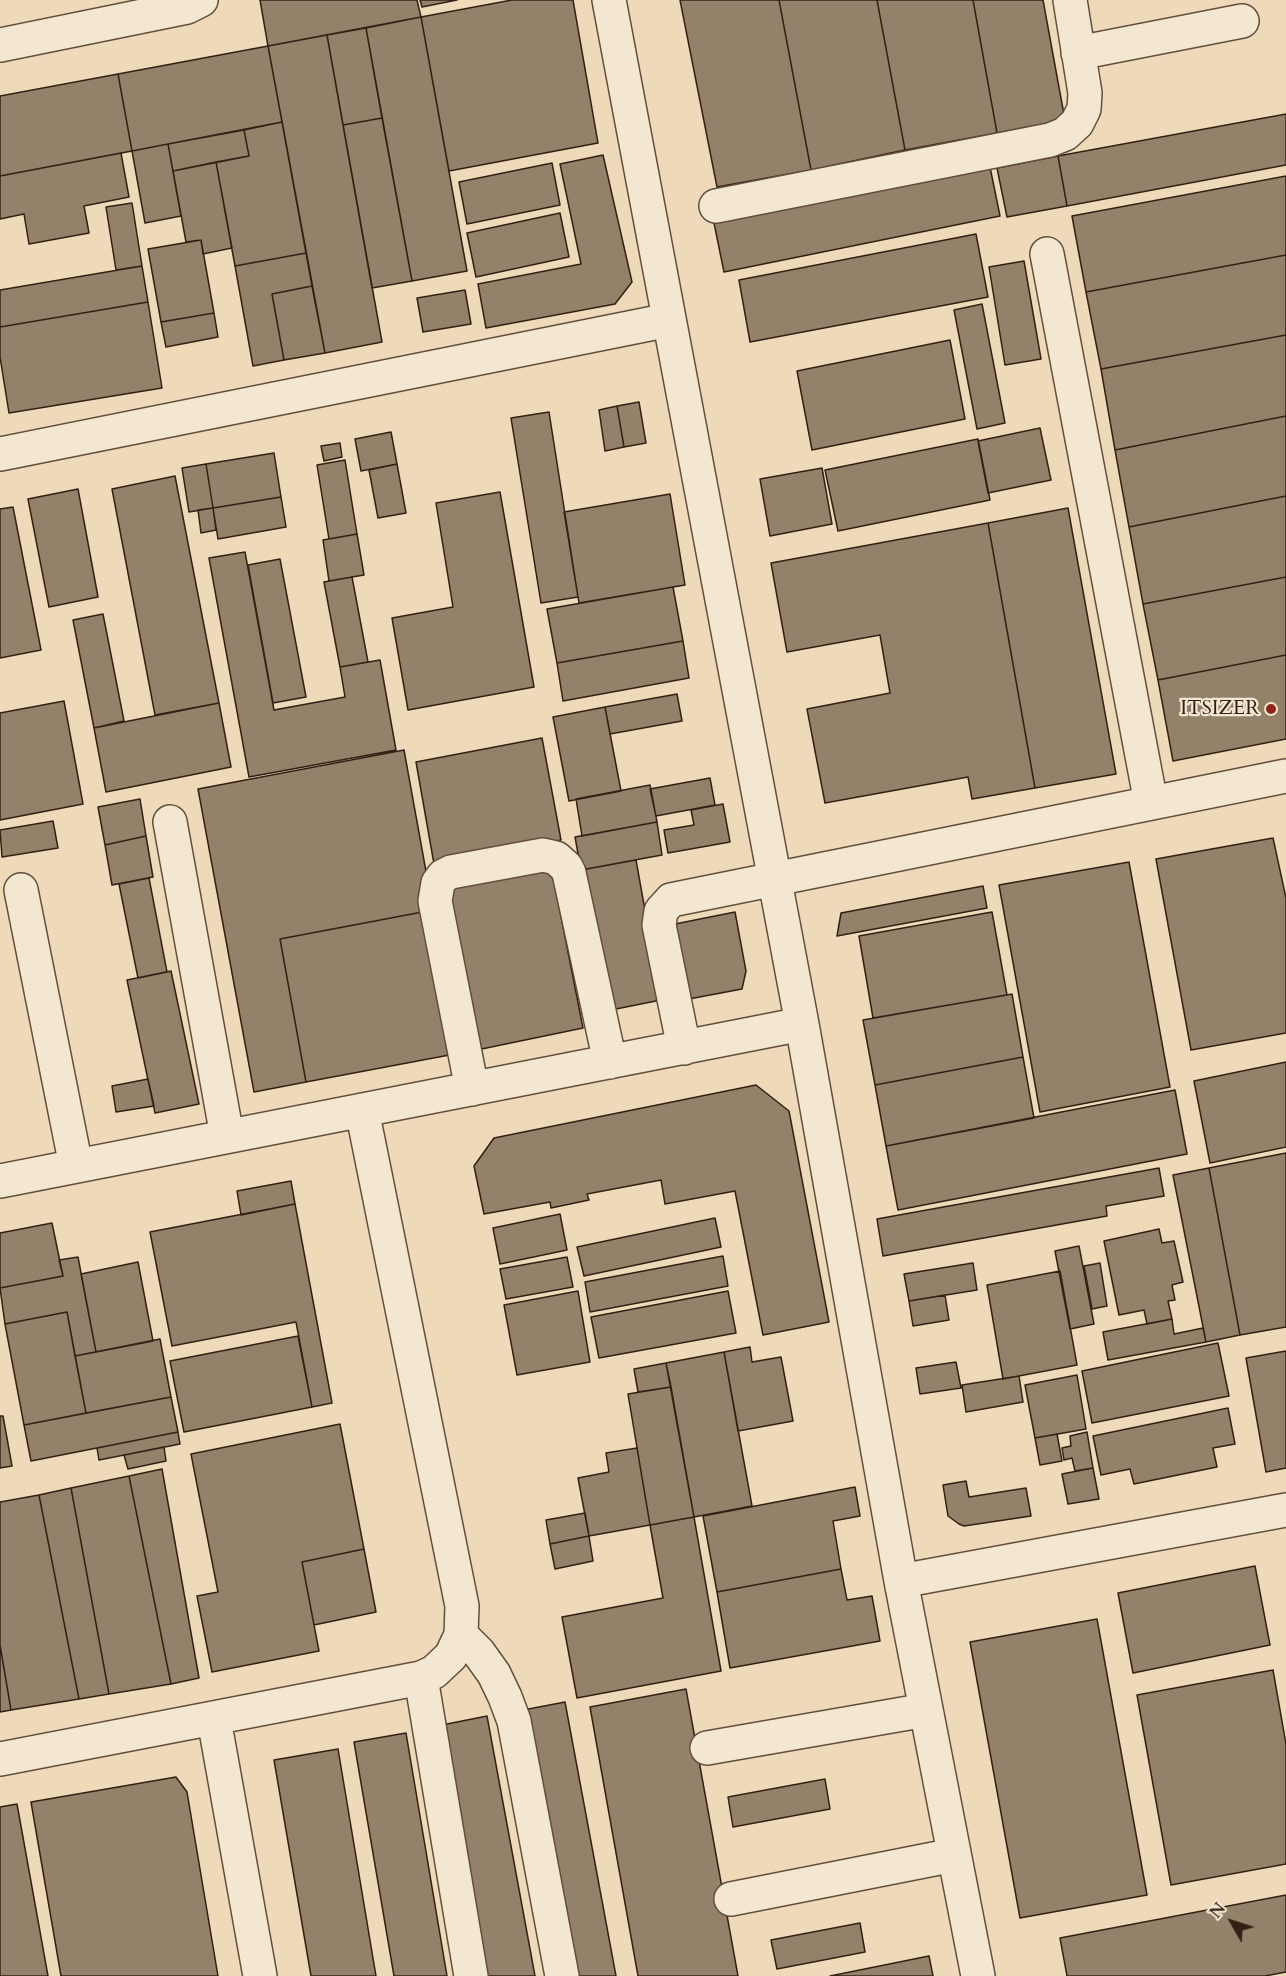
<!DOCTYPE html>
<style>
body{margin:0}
#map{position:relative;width:1286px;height:1976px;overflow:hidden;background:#eedab9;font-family:Cardo,serif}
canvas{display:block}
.north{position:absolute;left:1202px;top:1892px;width:60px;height:60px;-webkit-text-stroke:4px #f4e7d2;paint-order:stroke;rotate:309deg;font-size:16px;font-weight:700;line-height:24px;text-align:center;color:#332014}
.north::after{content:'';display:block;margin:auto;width:21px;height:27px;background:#332014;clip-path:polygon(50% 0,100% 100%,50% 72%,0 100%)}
</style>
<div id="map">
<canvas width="1286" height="1976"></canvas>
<div class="north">N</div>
</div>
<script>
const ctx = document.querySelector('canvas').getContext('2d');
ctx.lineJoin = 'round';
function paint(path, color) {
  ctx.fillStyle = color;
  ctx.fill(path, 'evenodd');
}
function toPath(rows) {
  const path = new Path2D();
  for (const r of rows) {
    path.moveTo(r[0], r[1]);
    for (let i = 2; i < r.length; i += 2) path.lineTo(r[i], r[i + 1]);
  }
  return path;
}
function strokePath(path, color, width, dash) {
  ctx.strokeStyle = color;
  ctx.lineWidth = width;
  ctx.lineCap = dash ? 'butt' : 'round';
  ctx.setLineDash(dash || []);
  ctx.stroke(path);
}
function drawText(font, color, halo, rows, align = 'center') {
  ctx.font = font + ' Cardo,serif';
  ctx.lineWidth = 4.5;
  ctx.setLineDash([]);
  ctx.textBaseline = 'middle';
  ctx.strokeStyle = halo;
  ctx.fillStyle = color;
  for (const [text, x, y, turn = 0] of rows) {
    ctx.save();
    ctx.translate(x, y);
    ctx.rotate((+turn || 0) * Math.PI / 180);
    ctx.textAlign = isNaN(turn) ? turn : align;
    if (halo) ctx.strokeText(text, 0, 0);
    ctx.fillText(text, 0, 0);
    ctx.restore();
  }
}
const building = toPath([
 [260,0,417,0,421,17,268,46,260,0],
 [420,0,457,0,422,7,420,0],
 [512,0,573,0,598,143,449,171,421,17,512,0],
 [680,0,779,0,811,170,717,187,680,0],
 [779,0,877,0,905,150,811,170,779,0],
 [877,0,973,0,997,133,905,150,877,0],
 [973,0,1043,0,1065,120,997,133,973,0],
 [421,17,467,271,412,281,366,28,421,17],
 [366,28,382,118,343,125,327,35,366,28],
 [327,35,382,342,325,353,268,46,327,35],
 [268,46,282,122,132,151,118,74,268,46],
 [118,74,132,151,0,176,0,96,118,74],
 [1286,114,1286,165,1067,206,1058,156,1286,114],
 [382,118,412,281,372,288,343,125,382,118],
 [282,122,306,253,235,266,216,162,249,156,244,130,282,122],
 [244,130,249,156,173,171,168,144,244,130],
 [168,144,181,216,145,223,132,151,168,144],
 [121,153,129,197,84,206,89,233,29,244,24,214,0,219,0,176,121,153],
 [603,155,632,282,615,304,486,328,478,284,581,264,560,164,603,155],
 [1058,156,1067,206,1007,217,997,168,1058,156],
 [216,162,232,248,203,254,201,240,186,242,173,171,216,162],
 [552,163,560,205,467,224,459,182,552,163],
 [990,167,1000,216,724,272,714,223,990,167],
 [1286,176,1286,255,1086,292,1072,216,1286,176],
 [132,203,142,266,116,270,106,207,132,203],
 [560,213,569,257,476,277,467,233,560,213],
 [976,234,988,297,750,342,739,280,976,234],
 [201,240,214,313,161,322,148,249,201,240],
 [306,253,312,286,272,294,284,360,253,366,235,266,306,253],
 [1286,255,1286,335,1101,369,1086,292,1286,255],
 [1024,261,1041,359,1005,365,989,267,1024,261],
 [142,266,148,302,0,327,0,290,142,266],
 [312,286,325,353,284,360,272,294,312,286],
 [465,290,471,324,423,332,417,298,465,290],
 [148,302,162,388,9,413,0,357,0,327,148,302],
 [982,304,1005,423,977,429,954,310,982,304],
 [214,313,218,337,166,347,161,322,214,313],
 [1286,335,1286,416,1115,450,1101,369,1286,335],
 [950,340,965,419,812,450,797,371,950,340],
 [639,402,646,443,624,447,617,406,639,402],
 [617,406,624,447,605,451,599,410,617,406],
 [549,412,578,597,541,603,511,418,549,412],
 [1286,416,1286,496,1129,527,1115,450,1286,416],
 [1040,428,1051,480,988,493,978,441,1040,428],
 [391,432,397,464,361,471,355,439,391,432],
 [978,439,990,500,838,531,825,470,978,439],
 [340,443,342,457,324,461,321,446,340,443],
 [274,453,281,497,213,508,206,464,274,453],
 [345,460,357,534,329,539,317,465,345,460],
 [206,464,213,508,189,512,182,468,206,464],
 [397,464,406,513,378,518,369,470,397,464],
 [822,468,832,524,770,536,760,479,822,468],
 [175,476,219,703,155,715,112,489,175,476],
 [78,489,98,597,49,607,28,499,78,489],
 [500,492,534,687,408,710,392,618,453,607,436,503,500,492],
 [670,494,685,585,579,603,564,512,670,494],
 [1286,496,1286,577,1143,604,1129,527,1286,496],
 [281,497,286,527,218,539,213,508,281,497],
 [13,507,41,650,0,658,0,509,13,507],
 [213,508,216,530,201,533,198,510,213,508],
 [1068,508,1116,774,1035,788,988,523,1068,508],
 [988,523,1035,788,972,799,968,777,825,803,807,709,890,693,880,635,787,652,771,563,988,523],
 [357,534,364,575,329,581,323,540,357,534],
 [245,552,274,710,345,697,340,667,380,660,396,750,249,777,209,558,245,552],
 [280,559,306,697,273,703,248,565,280,559],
 [352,577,368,662,340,667,324,582,352,577],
 [1286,577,1286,655,1158,680,1143,604,1286,577],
 [673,587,683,641,557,663,547,609,673,587],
 [103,614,124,721,94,728,73,620,103,614],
 [683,641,689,678,563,701,557,663,683,641],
 [1286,655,1286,739,1173,761,1158,680,1286,655],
 [677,694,682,721,610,734,605,707,677,694],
 [64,701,83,804,0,820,0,713,64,701],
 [219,703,231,767,106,792,94,728,219,703],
 [605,707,621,791,569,801,553,717,605,707],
 [542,738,561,840,434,864,416,762,542,738],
 [404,750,433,910,280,939,306,1082,254,1092,198,789,404,750],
 [710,778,715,805,656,816,650,789,710,778],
 [650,785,657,822,582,836,576,799,650,785],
 [140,799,146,836,105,845,98,807,140,799],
 [723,804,730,842,668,853,664,830,694,825,691,810,723,804],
 [53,821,58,848,2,857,0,830,53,821],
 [657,822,662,855,581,870,575,837,657,822],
 [146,836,153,877,112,885,105,845,146,836],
 [1273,838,1286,898,1286,1033,1191,1050,1156,859,1273,838],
 [636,860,661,1000,606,1011,581,870,636,860],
 [1129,862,1170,1087,1040,1112,999,885,1129,862],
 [551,866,583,1028,472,1051,440,889,551,866],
 [149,878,167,972,138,978,119,884,149,878],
 [983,886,987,908,837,936,841,913,983,886],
 [433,910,460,1053,306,1082,280,939,433,910],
 [735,912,746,971,742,989,689,999,675,924,735,912],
 [992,912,1007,995,873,1018,859,936,992,912],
 [171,971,199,1104,155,1113,127,980,171,971],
 [1012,994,1023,1057,875,1085,863,1020,1012,994],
 [1023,1057,1034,1118,886,1146,875,1085,1023,1057],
 [1286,1062,1286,1147,1210,1163,1194,1081,1286,1062],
 [148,1079,154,1106,116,1112,112,1086,148,1079],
 [756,1085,789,1111,829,1322,763,1335,735,1191,665,1204,661,1180,587,1194,589,1200,551,1208,550,1202,484,1214,474,1166,494,1138,756,1085],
 [1175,1090,1187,1154,898,1210,886,1146,1175,1090],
 [1286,1153,1286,1327,1240,1335,1209,1168,1286,1153],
 [1159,1168,1164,1196,1106,1206,1107,1216,883,1256,877,1219,1159,1168],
 [1209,1168,1240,1335,1206,1342,1173,1175,1209,1168],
 [291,1181,295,1204,241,1215,237,1191,291,1181],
 [295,1204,332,1403,312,1407,296,1322,172,1346,150,1232,295,1204],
 [560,1214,567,1250,500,1264,493,1228,560,1214],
 [715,1218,721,1247,584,1276,577,1247,715,1218],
 [52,1223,63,1276,0,1288,0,1233,52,1223],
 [1159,1229,1162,1243,1174,1241,1183,1282,1172,1285,1175,1300,1168,1301,1172,1319,1147,1324,1144,1310,1119,1315,1104,1241,1159,1229],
 [1079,1246,1094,1324,1070,1329,1055,1251,1079,1246],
 [723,1256,728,1286,590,1312,585,1282,723,1256],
 [78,1257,96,1352,75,1356,67,1312,5,1324,0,1288,63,1276,59,1260,78,1257],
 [567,1257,573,1287,506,1299,500,1269,567,1257],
 [138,1262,153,1341,96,1352,81,1274,138,1262],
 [973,1263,977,1290,909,1301,904,1274,973,1263],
 [1100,1263,1107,1306,1092,1309,1084,1266,1100,1263],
 [1060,1271,1077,1365,1003,1379,987,1285,1060,1271],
 [578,1291,590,1362,517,1375,504,1305,578,1291],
 [728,1291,736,1333,599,1358,591,1317,728,1291],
 [945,1295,949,1320,913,1326,909,1301,945,1295],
 [67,1312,86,1413,24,1425,5,1324,67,1312],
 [1172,1319,1174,1334,1203,1328,1206,1342,1108,1360,1103,1332,1172,1319],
 [298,1336,312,1407,184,1432,170,1361,298,1336],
 [160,1339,171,1397,86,1413,75,1356,160,1339],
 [1218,1343,1229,1396,1092,1423,1082,1371,1218,1343],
 [750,1347,752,1362,781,1357,793,1421,738,1431,724,1352,750,1347],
 [1286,1351,1286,1468,1266,1472,1246,1358,1286,1351],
 [724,1352,752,1506,694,1517,666,1363,724,1352],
 [956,1362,961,1388,920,1394,916,1368,956,1362],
 [666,1363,671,1387,638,1392,634,1369,666,1363],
 [1077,1375,1086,1429,1035,1438,1025,1385,1077,1375],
 [1019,1376,1023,1402,966,1412,962,1385,1019,1376],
 [671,1387,694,1517,650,1525,628,1394,671,1387],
 [171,1397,178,1432,31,1461,24,1425,171,1397],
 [1228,1408,1235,1444,1213,1448,1217,1467,1134,1484,1130,1469,1101,1475,1093,1436,1228,1408],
 [0,1416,3,1416,12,1466,0,1468,0,1416],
 [340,1424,364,1549,302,1562,319,1651,212,1672,197,1596,218,1592,191,1454,340,1424],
 [178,1432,180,1444,99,1460,97,1448,178,1432],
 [1087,1432,1093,1468,1075,1471,1072,1458,1064,1460,1062,1448,1071,1446,1070,1436,1087,1432],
 [1057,1434,1062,1461,1040,1465,1035,1438,1057,1434],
 [164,1447,166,1461,128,1469,124,1455,164,1447],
 [637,1448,650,1525,589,1536,578,1478,609,1472,606,1453,637,1448],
 [1093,1468,1099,1499,1068,1504,1062,1474,1093,1468],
 [162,1469,199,1678,171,1684,129,1476,162,1469],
 [129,1476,171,1684,109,1694,71,1488,129,1476],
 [966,1481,969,1497,1026,1488,1031,1516,964,1526,959,1524,948,1516,943,1485,966,1481],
 [855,1487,860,1516,833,1521,841,1569,717,1592,703,1516,855,1487],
 [71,1488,109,1694,79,1699,39,1495,71,1488],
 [39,1495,79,1699,11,1710,0,1645,0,1502,39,1495],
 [585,1513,589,1536,550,1544,546,1520,585,1513],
 [694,1517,721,1671,577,1698,562,1617,663,1598,650,1525,694,1517],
 [589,1536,593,1561,555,1569,550,1544,589,1536],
 [364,1549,376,1612,314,1625,302,1562,364,1549],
 [1255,1566,1270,1645,1133,1673,1118,1593,1255,1566],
 [841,1569,847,1600,872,1596,880,1641,730,1668,717,1592,841,1569],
 [1097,1619,1147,1895,1020,1918,970,1642,1097,1619],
 [0,1645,11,1710,0,1712,0,1645],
 [1273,1670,1286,1744,1286,1864,1171,1885,1137,1695,1273,1670],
 [686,1689,738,1976,638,1976,590,1707,686,1689],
 [565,1702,616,1976,563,1976,513,1712,565,1702],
 [487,1716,535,1976,484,1976,437,1726,487,1716],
 [406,1733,447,1976,394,1976,354,1742,406,1733],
 [338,1749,376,1976,311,1976,274,1760,338,1749],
 [176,1777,187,1792,218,1976,61,1976,31,1802,176,1777],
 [825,1779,830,1809,733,1827,728,1797,825,1779],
 [17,1804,48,1976,0,1976,0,1807,17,1804],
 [1286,1895,1286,1972,1265,1976,1067,1976,1060,1938,1286,1895],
 [860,1923,865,1952,777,1969,771,1940,860,1923],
 [929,1956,933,1976,830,1976,929,1956]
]);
const minor = toPath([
 [609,0,802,1024,901,1581,978,1976],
 [0,45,187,7,201,0],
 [1078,53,1242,21],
 [716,206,1050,140,1065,134,1077,123,1084,109,1085,93,1070,0],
 [1047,254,1151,803],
 [0,454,669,320],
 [170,822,227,1136],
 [21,890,76,1166],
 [684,1048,659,925,661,911,671,900,1286,776],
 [472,1089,435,901,438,883,443,876,451,872,543,855,556,858,566,867,569,873,610,1062],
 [0,1181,802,1024],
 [901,1581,1286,1510],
 [461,1635,479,1653,494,1674,505,1697,514,1721,562,1976],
 [421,1678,471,1976],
 [214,1719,260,1976],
 [707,1748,926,1710],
 [0,1759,421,1678,434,1672,451,1656,461,1635,462,1606,362,1110],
 [731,1899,954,1855]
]);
const markers = [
 [1271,709,6,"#8f2418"]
];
const poiNames = [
 ["ITSIZER",1259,709]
];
paint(building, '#94816a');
strokePath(building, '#332014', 1.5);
strokePath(minor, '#624e3d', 36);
strokePath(minor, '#f4e7d2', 33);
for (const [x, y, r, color] of markers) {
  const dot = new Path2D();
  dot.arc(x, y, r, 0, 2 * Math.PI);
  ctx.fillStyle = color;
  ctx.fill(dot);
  strokePath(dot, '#f4e7d2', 2);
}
drawText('20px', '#332014', '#f4e7d2', poiNames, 'right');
</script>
